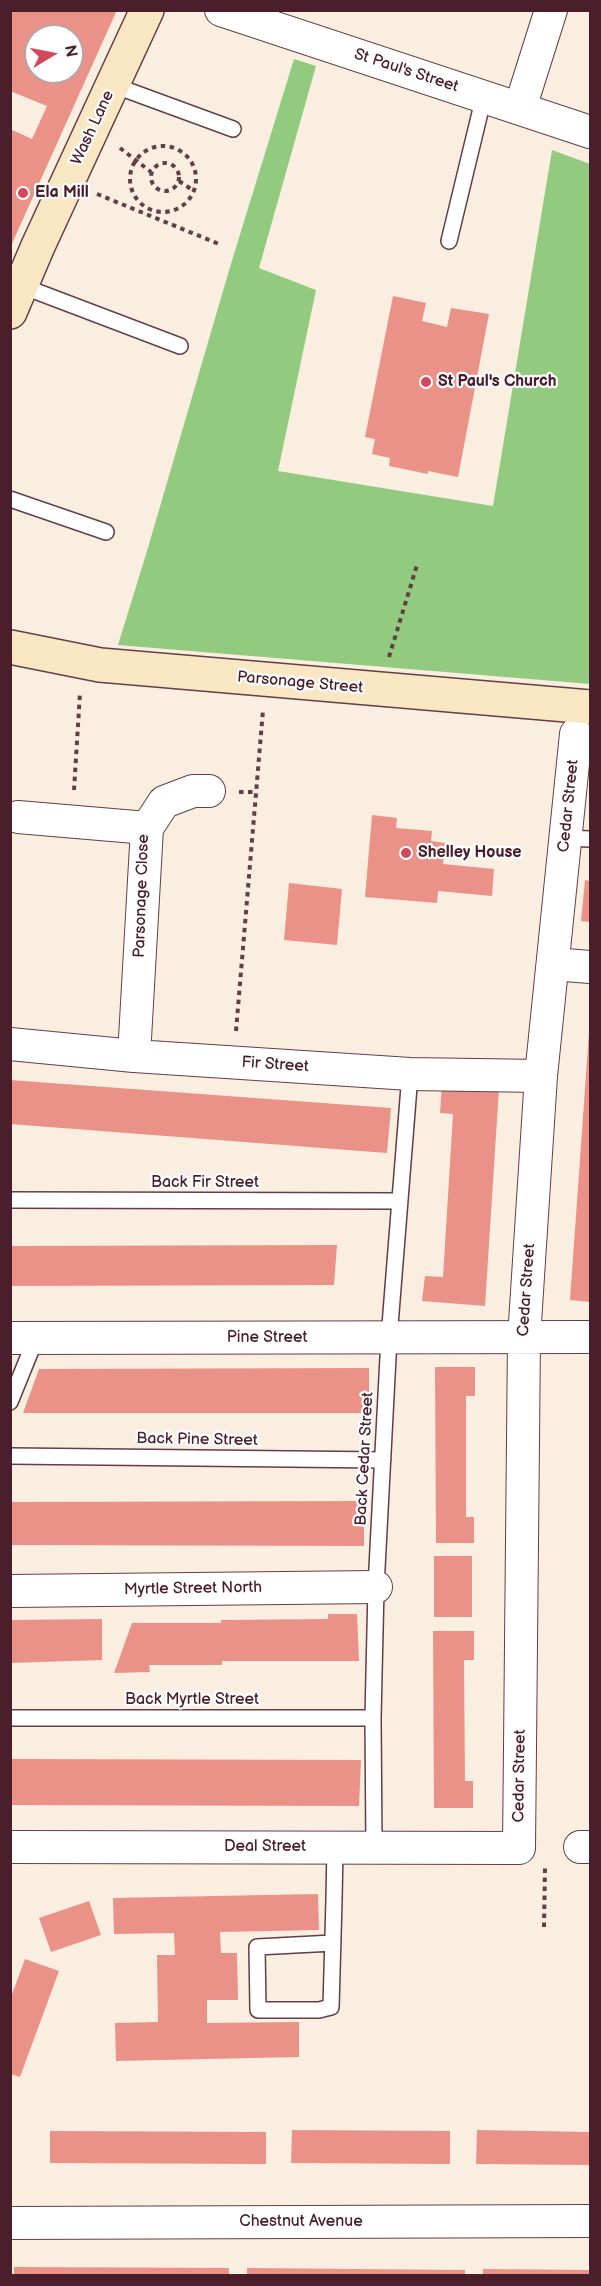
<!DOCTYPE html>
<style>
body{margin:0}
#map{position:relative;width:601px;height:2286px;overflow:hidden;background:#f9eee0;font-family:"Balsamiq Sans",sans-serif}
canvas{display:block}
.frame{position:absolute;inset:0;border:12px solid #4a1f2b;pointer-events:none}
.north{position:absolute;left:24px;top:24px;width:60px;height:60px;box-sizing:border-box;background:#fff;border:2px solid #b7a5aa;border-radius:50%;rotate:80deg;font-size:16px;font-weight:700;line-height:24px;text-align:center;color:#4a1f2b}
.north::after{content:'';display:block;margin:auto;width:21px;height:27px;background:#d1495b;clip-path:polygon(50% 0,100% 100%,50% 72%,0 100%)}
</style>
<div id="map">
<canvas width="601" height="2286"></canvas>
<div class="frame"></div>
<div class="north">N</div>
</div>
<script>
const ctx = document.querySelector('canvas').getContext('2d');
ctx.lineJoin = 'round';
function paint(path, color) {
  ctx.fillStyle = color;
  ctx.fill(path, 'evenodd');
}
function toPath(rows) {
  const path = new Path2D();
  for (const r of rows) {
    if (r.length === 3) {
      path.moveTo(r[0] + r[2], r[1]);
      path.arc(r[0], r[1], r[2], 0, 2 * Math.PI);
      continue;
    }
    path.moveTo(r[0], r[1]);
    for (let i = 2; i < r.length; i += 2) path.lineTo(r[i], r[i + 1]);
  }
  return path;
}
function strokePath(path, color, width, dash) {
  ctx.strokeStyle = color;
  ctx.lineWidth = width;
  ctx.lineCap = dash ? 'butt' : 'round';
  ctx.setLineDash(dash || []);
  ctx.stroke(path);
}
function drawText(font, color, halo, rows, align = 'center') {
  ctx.font = font + ' "Balsamiq Sans",sans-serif';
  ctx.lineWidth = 4.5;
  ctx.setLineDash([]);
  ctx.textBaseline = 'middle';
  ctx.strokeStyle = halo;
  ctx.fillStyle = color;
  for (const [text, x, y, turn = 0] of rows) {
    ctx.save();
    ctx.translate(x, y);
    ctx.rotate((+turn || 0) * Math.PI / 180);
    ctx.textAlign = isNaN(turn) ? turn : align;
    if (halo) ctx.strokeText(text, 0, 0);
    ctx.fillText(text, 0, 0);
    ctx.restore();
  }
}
const green = toPath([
 [294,59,316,66,259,268,316,290,278,471,493,506,552,150,590,164,590,684,118,645,147,551,230,267]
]);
const building = toPath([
 [10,10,117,10,10,248,10,129,32,139,47,106,10,91],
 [36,36,72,36,72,72,36,72],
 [393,296,426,303,422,321,447,327,451,308,489,314,458,477,428,471,428,474,389,466,390,458,372,454,375,439,365,437],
 [372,815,397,818,396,828,432,831,431,841,445,843,443,864,494,869,492,896,438,891,437,903,365,897],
 [585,880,590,881,590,922,581,921],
 [289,883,342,889,337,945,284,940],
 [589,1032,590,1032,590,1302,570,1300],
 [10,1080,391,1108,387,1153,10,1124],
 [442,1085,499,1089,485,1306,422,1301,425,1276,443,1277,453,1114,440,1113],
 [337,1245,334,1285,10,1286,10,1246],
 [435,1367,475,1367,475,1396,466,1396,466,1517,474,1517,474,1543,436,1543],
 [369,1368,369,1413,23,1413,39,1369],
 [364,1501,364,1546,10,1545,10,1502],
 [434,1556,472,1556,472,1617,434,1617],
 [328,1614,357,1614,359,1661,222,1661,222,1665,149,1665,150,1672,114,1673,132,1623,221,1623,221,1620,328,1619],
 [102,1619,102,1660,10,1663,10,1620],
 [433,1631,474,1631,474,1660,464,1660,465,1781,473,1781,473,1808,434,1808],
 [10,1759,361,1760,359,1806,10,1805],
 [318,1894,319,1930,220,1932,221,1953,237,1953,238,2000,207,2000,207,2023,299,2022,299,2057,116,2061,115,2023,158,2022,157,1955,175,1955,174,1933,114,1934,113,1898],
 [89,1901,101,1935,51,1952,39,1918],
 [25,1959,59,1971,20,2077,10,2074,10,2000],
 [292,2130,450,2131,450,2164,291,2163],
 [477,2130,590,2132,590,2165,476,2164],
 [50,2131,266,2132,266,2164,50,2163],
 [14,2267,229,2268,229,2276,14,2276],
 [247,2268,465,2270,465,2276,247,2276],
 [483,2269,590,2270,590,2276,483,2276]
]);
const path = toPath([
 [163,179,33],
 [120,148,151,172],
 [165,177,14],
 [179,181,194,191],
 [97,194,219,244],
 [389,657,417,565],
 [74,790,80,693],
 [239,792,256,792],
 [236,1031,263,710],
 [544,1927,545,1868]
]);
const service = toPath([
 [113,85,233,129],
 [449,241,484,96],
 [22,286,180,346],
 [10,499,106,532],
 [565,838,590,839],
 [10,1200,399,1201],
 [10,1402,36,1338],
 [10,1456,383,1460],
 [10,1718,373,1718],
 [374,1847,373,1718,376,1587,389,1338,410,1074],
 [333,1943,257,1947,258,2010,319,2010,331,2007,334,1900,335,1847]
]);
const minor = toPath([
 [221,10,590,132],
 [520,108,551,10],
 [18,817,147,828,134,1056],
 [147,828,164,802,193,791,209,791],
 [553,964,590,967],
 [10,1044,134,1056,410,1074,541,1076],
 [10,1338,590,1337],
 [10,1591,376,1587],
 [10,1847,519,1848,524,1338,541,1076,576,734],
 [580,1847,590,1847],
 [10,2223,590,2221]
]);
const secondary = toPath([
 [10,312,38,246,147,10],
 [10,647,100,665,590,707]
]);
const markers = [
 [23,193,6,"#d1495b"],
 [426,382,6,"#d1495b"],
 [406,853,6,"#d1495b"]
];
const streetNames = [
 ["St Paul's Street",406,71,18],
 ["Wash Lane",93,128,-65],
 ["Parsonage Street",300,683,5],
 ["Cedar Street",569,806,-84],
 ["Parsonage Close",142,896,-88],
 ["Fir Street",275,1065,4],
 ["Back Fir Street",205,1183],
 ["Cedar Street",527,1290,-86],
 ["Pine Street",267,1338],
 ["Back Pine Street",197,1440,1],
 ["Back Cedar Street",365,1459,-87],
 ["Myrtle Street North",193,1589,-1],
 ["Back Myrtle Street",192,1700],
 ["Cedar Street",520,1776,-89],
 ["Deal Street",265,1847],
 ["Chestnut Avenue",301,2222]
];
const poiNames = [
 ["Ela Mill",35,193],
 ["St Paul's Church",438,382],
 ["Shelley House",418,853]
];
paint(green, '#92cb7f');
paint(building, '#eb9288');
strokePath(service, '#643e46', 18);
strokePath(minor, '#643e46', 34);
strokePath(secondary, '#643e46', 36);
strokePath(path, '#643e46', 4, [4.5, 4.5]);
strokePath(service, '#fff', 15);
strokePath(minor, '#fff', 32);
strokePath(secondary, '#f9e7c3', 33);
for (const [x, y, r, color] of markers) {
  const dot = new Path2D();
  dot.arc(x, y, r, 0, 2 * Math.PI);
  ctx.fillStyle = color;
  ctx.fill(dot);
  strokePath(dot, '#fff', 2);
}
drawText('16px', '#4a1f2b', '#fff', streetNames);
drawText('bold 16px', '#4a1f2b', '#fff', poiNames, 'left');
</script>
